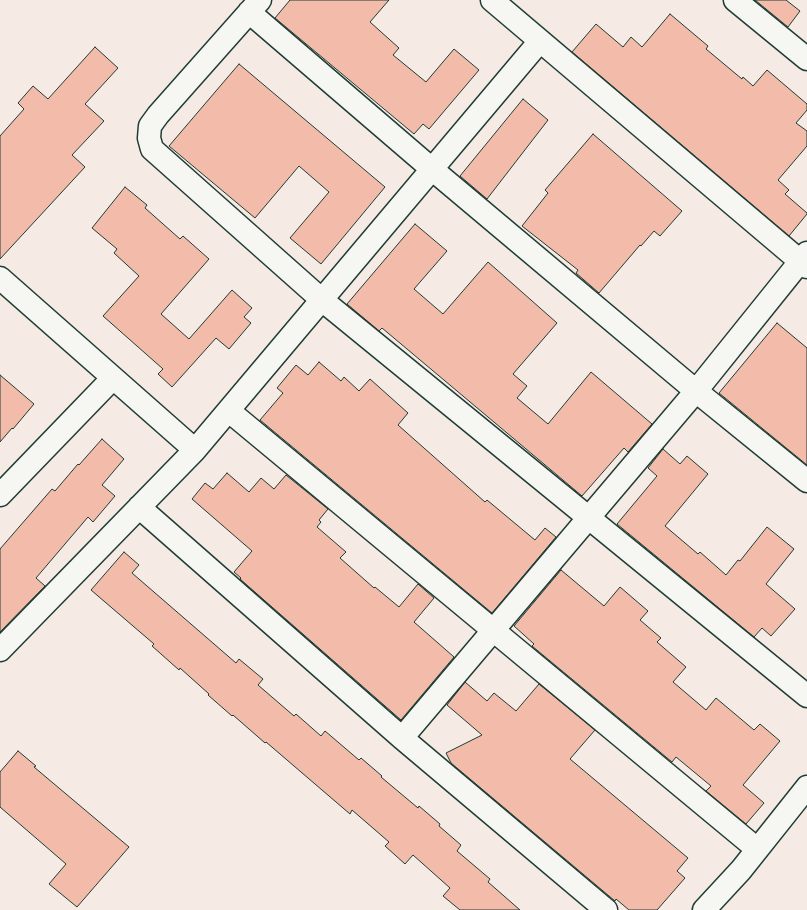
<!DOCTYPE html>
<style>
body{margin:0}
canvas{display:block;background:#f5eae4}
</style>
<canvas width="807" height="910"></canvas>
<script>
const ctx = document.querySelector('canvas').getContext('2d');
ctx.lineJoin = 'round';
function paint(path, color) {
  ctx.fillStyle = color;
  ctx.fill(path, 'evenodd');
}
function toPath(rows) {
  const path = new Path2D();
  for (const r of rows) {
    path.moveTo(r[0], r[1]);
    for (let i = 2; i < r.length; i += 2) path.lineTo(r[i], r[i + 1]);
  }
  return path;
}
function strokePath(path, color, width, dash) {
  ctx.strokeStyle = color;
  ctx.lineWidth = width;
  ctx.lineCap = dash ? 'butt' : 'round';
  ctx.setLineDash(dash || []);
  ctx.stroke(path);
}
const building = toPath([
 [290,0,389,0,370,22,399,48,393,55,426,82,454,49,479,70,429,129,423,124,414,134,275,18,290,0],
 [755,0,786,0,800,11,788,27,755,0],
 [670,14,708,46,706,49,742,79,743,77,753,86,767,70,807,104,807,110,796,123,807,131,807,146,778,180,789,190,785,194,807,213,807,214,789,236,572,52,596,24,623,47,631,37,642,47,670,14],
 [95,47,118,68,85,104,104,121,72,155,85,167,0,259,0,136,24,109,18,103,33,86,48,99,95,47],
 [239,64,385,187,321,264,290,238,329,192,299,166,255,218,169,146,239,64],
 [523,99,548,120,487,199,460,176,523,99],
 [593,134,682,211,660,236,654,231,641,246,640,245,599,293,576,273,578,270,522,226,548,193,545,190,593,134],
 [125,187,147,205,145,208,180,239,183,236,209,259,161,314,189,339,232,290,252,308,244,317,251,323,229,349,216,338,172,387,158,374,163,369,103,316,139,276,114,253,117,249,92,228,125,187],
 [415,224,447,251,414,289,443,314,488,262,557,323,513,374,527,386,517,398,548,424,591,372,652,424,628,452,624,448,582,496,382,328,379,331,347,304,415,224],
 [777,323,807,348,807,465,719,393,777,323],
 [319,362,341,381,344,377,359,391,370,379,408,413,398,425,485,502,487,500,535,540,545,528,556,537,492,613,260,420,283,393,277,388,296,365,308,375,319,362],
 [0,375,34,404,13,429,12,428,0,442,0,375],
 [102,439,124,459,102,485,115,496,93,522,88,517,36,578,45,586,0,632,0,549,52,489,55,491,78,464,79,465,102,439],
 [663,449,680,464,687,456,708,474,665,526,698,554,700,552,726,575,738,560,740,561,767,527,794,549,766,584,795,609,771,636,762,628,754,637,617,524,657,476,648,468,663,449],
 [227,473,249,492,261,478,274,489,286,475,328,509,319,520,321,522,317,527,346,552,340,558,374,588,375,587,399,607,418,584,434,598,414,622,454,657,401,720,240,579,241,578,234,572,252,551,192,499,205,483,213,489,227,473],
 [124,552,139,565,132,573,236,663,239,659,263,679,258,685,294,716,296,714,321,736,325,731,359,760,361,758,382,776,381,777,418,808,419,806,440,824,439,826,461,845,457,851,490,879,488,882,520,910,460,910,443,896,450,888,413,855,405,864,385,846,389,842,352,810,350,814,266,742,265,743,233,715,232,716,208,695,209,694,180,668,179,670,152,646,154,644,91,590,124,552],
 [561,570,604,606,620,587,648,611,640,620,661,638,657,642,686,667,673,682,706,710,716,698,754,730,760,724,780,741,743,785,764,803,746,824,706,791,711,786,676,757,672,762,532,646,534,644,514,626,561,570],
 [465,682,487,701,494,693,516,711,539,684,595,730,570,759,688,858,677,871,685,878,657,910,629,910,616,899,615,901,451,763,446,753,482,735,447,705,465,682],
 [18,751,36,766,34,767,129,847,77,907,49,884,66,864,0,807,0,772,18,751]
]);
const minor = toPath([
 [260,0,158,115,150,126,149,138,152,149,322,300,807,696],
 [492,0,807,267],
 [735,0,807,59],
 [249,12,433,170,696,391,807,481],
 [0,278,195,450],
 [229,411,757,849],
 [0,495,113,378],
 [139,507,402,738,606,910],
 [0,650,195,450,540,41],
 [402,738,696,391,807,253],
 [704,910,741,870,807,787]
]);
paint(building, '#f3bbaa');
strokePath(building, '#1f3d34', 1);
strokePath(minor, '#1f3d34', 25);
strokePath(minor, '#f6f6f2', 22);
</script>
